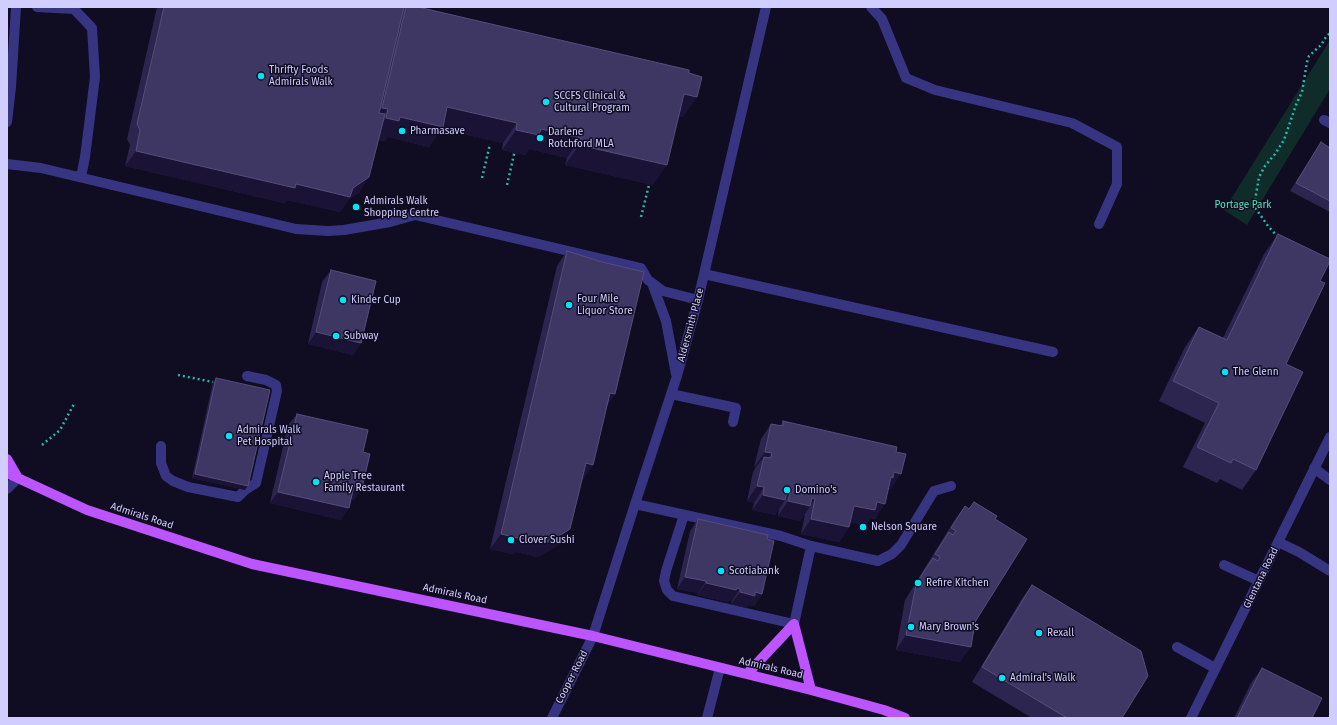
<!DOCTYPE html>
<style>
body{margin:0}
#map{position:relative;width:1337px;height:725px;overflow:hidden;background:#100c21;font-family:"Fira Sans",sans-serif}
canvas{display:block}
.frame{position:absolute;inset:0;border:8px solid #d2cdff;pointer-events:none}
</style>
<div id="map">
<canvas width="1337" height="725"></canvas>
<div class="frame"></div>
</div>
<script>
const ctx = document.querySelector('canvas').getContext('2d');
ctx.lineJoin = 'round';
function paint(path, color) {
  ctx.fillStyle = color;
  ctx.fill(path, 'evenodd');
}
function toPath(rows) {
  const path = new Path2D();
  for (const r of rows) {
    path.moveTo(r[0], r[1]);
    for (let i = 2; i < r.length; i += 2) path.lineTo(r[i], r[i + 1]);
  }
  return path;
}
function strokePath(path, color, width, dash) {
  ctx.strokeStyle = color;
  ctx.lineWidth = width;
  ctx.lineCap = dash ? 'butt' : 'round';
  ctx.setLineDash(dash || []);
  ctx.stroke(path);
}
function drawText(font, color, halo, rows, align = 'center') {
  ctx.font = font + ' "Fira Sans",sans-serif';
  ctx.lineWidth = 3;
  ctx.setLineDash([]);
  ctx.textBaseline = 'middle';
  ctx.strokeStyle = halo;
  ctx.fillStyle = color;
  for (const [text, x, y, turn = 0] of rows) {
    ctx.save();
    ctx.translate(x, y);
    ctx.rotate((+turn || 0) * Math.PI / 180);
    ctx.textAlign = isNaN(turn) ? turn : align;
    if (halo) ctx.strokeText(text, 0, 0);
    ctx.fillText(text, 0, 0);
    ctx.restore();
  }
}
const green = toPath([
 [1330,40,1330,89,1247,225,1224,210]
]);
const path = toPath([
 [482,178,490,144],
 [507,185,515,150],
 [641,217,650,181],
 [1278,237,1268,226,1254,206,1259,177,1265,166,1275,154,1284,140,1296,105,1302,92,1307,62,1309,56,1321,45,1326,37,1330,33],
 [178,375,213,382],
 [42,445,60,430,74,404]
]);
const minor = toPath([
 [37,7,74,9,92,28,95,77,85,157,81,177],
 [871,7,882,19,906,78,935,90,1072,123,1117,147,1117,184,1099,224],
 [1324,120,1330,123],
 [7,122,11,87,16,7],
 [7,164,41,168,296,229,328,231,344,230,390,222,415,215,641,268,648,280,663,291,698,300],
 [704,274,1053,352],
 [652,283,666,321,676,374],
 [671,394,736,408,733,422],
 [161,446,161,463,166,476,173,481,188,487,238,497,245,490,256,483,277,391,276,385,266,380,247,376],
 [1314,468,1330,480],
 [7,489,18,478],
 [635,504,781,536,811,546,878,561,892,554,901,545,934,491,951,486],
 [684,515,666,571,664,581,667,590,673,596,794,624,811,546],
 [1278,542,1299,552,1330,571],
 [1224,565,1259,581],
 [1177,647,1215,668],
 [552,718,593,636,635,504,677,376,698,300,766,7],
 [707,718,720,668],
 [1191,718,1330,437]
]);
const major = toPath([
 [7,459,18,478],
 [7,473,87,510,252,564,593,636,811,690,884,710,905,718],
 [794,624,811,690],
 [747,674,794,624]
]);
const wall = toPath([
 [157,7,404,7,403,9,405,7,418,7,683,117,679,116,653,185,565,165,567,158,529,149,525,155,502,150,503,143,441,129,429,147,388,137,385,141,378,140,359,193,349,199,340,212,287,200,284,203,125,166,130,145,127,139],
 [1321,142,1330,148,1330,212,1290,191,1315,151],
 [1278,234,1320,281,1286,364,1256,470,1242,490,1220,479,1217,483,1183,467,1205,423,1159,401,1185,347,1199,327,1223,338,1264,254],
 [567,251,615,394,606,407,583,480,582,480,560,544,538,557,516,552,512,554,490,549,557,266],
 [331,270,361,343,353,355,308,344,322,282],
 [216,378,245,490,192,478,213,382],
 [297,414,362,488,354,500,351,499,341,520,270,503,288,425],
 [783,421,896,452,891,489,889,489,875,519,870,518,865,526,850,522,849,527,839,542,801,534,805,514,800,521,778,516,779,508,775,515,752,510,754,503,747,501,753,472,756,467,754,467,761,439,771,424,780,426],
 [974,502,995,519,975,622,960,662,896,650,905,600,954,521,965,506,969,509],
 [698,519,767,539,762,594,754,606,748,605,746,608,731,604,732,601,729,600,728,602,697,595,698,593,677,589,690,531],
 [1032,585,1122,718,1032,718,972,682,1021,600],
 [1262,668,1312,718,1234,718,1251,683]
]);
const shadedWall = toPath([
 [684,94,697,97,683,117,670,114],
 [447,107,517,123,503,143,441,129,429,147,388,137,385,141,372,138,386,118,400,117],
 [382,108,388,109,374,129,368,128],
 [541,129,581,138,567,158,529,149,525,155,502,150,516,130],
 [579,145,667,165,653,185,565,165],
 [136,151,296,184,353,188,369,177,359,193,349,199,340,212,287,200,284,203,125,166],
 [316,332,361,343,353,355,308,344],
 [610,393,615,394,605,410],
 [765,452,772,453,761,469,764,457,756,467,754,467],
 [586,463,593,465,583,480,575,478],
 [894,472,901,474,891,489,886,488],
 [195,474,248,486,245,490,192,478],
 [354,486,362,488,354,500,346,498],
 [757,486,764,487,754,503,747,501],
 [278,492,349,508,341,520,270,503],
 [787,493,790,493,775,515,752,510,763,495],
 [812,498,815,499,800,521,778,516,788,501],
 [877,502,885,504,875,519,870,518,865,526,843,521,854,506],
 [811,519,849,527,839,542,801,534],
 [570,529,560,544,538,557,516,552,512,554,490,549,501,534,526,537],
 [685,577,706,581,698,593,677,589],
 [706,583,737,588,740,589,732,601,729,600,728,602,697,595],
 [740,592,755,592,762,594,754,606,748,605,746,608,731,604],
 [906,635,971,647,960,662,896,650]
]);
const building = toPath([
 [164,7,404,7,379,113,385,114,369,177,353,188,350,197,296,184,295,188,136,151,140,130,137,124,164,7],
 [406,7,418,7,689,70,689,73,702,77,697,97,684,94,667,165,579,145,581,138,541,129,539,135,516,130,517,123,447,107,443,127,400,117,399,121,386,118,388,109,382,108,406,7],
 [1321,142,1330,148,1330,201,1296,183,1321,142],
 [1278,234,1330,259,1330,261,1320,281,1325,283,1286,364,1303,372,1256,470,1233,459,1231,463,1197,447,1219,403,1173,381,1199,327,1227,340,1278,234],
 [567,251,602,262,644,272,615,394,610,393,593,465,586,463,570,529,549,542,526,537,522,539,501,534,567,251],
 [331,270,376,281,361,343,316,332,331,270],
 [216,378,270,390,248,486,195,474,216,378],
 [297,414,368,430,363,452,370,454,362,488,354,486,349,508,278,492,297,414],
 [783,421,897,447,896,452,906,454,901,474,894,472,893,478,891,477,885,504,877,502,875,510,854,506,849,527,811,519,815,499,812,498,810,506,788,501,790,493,787,493,785,500,763,495,764,487,757,486,764,457,771,458,772,453,765,452,771,424,783,426,783,421],
 [974,502,997,516,995,519,1027,539,975,622,971,647,906,635,916,585,922,586,924,583,919,579,933,558,938,561,940,557,935,554,949,532,953,535,956,531,951,528,965,506,969,509,974,502],
 [698,519,768,535,767,539,774,541,762,594,755,592,755,596,740,592,740,589,737,588,736,590,706,583,706,581,685,577,698,519],
 [1032,585,1141,651,1148,676,1122,718,1067,718,982,667,1032,585],
 [1262,668,1322,698,1312,718,1237,718,1262,668]
]);
const markers = [
 [261,76,4,"#00e4f8"],
 [546,102,4,"#00e4f8"],
 [402,131,4,"#00e4f8"],
 [540,138,4,"#00e4f8"],
 [356,207,4,"#00e4f8"],
 [343,300,4,"#00e4f8"],
 [569,305,4,"#00e4f8"],
 [336,336,4,"#00e4f8"],
 [1225,372,4,"#00e4f8"],
 [229,436,4,"#00e4f8"],
 [316,482,4,"#00e4f8"],
 [787,490,4,"#00e4f8"],
 [863,527,4,"#00e4f8"],
 [511,540,4,"#00e4f8"],
 [721,571,4,"#00e4f8"],
 [918,583,4,"#00e4f8"],
 [911,627,4,"#00e4f8"],
 [1039,633,4,"#00e4f8"],
 [1002,678,4,"#00e4f8"]
];
const poiNames = [
 ["Thrifty Foods",269,70],
 ["Admirals Walk",269,82],
 ["SCCFS Clinical &",554,96],
 ["Cultural Program",554,108],
 ["Pharmasave",410,131],
 ["Darlene",548,132],
 ["Rotchford MLA",548,144],
 ["Admirals Walk",364,201],
 ["Shopping Centre",364,213],
 ["Four Mile",577,299],
 ["Liquor Store",577,311],
 ["Kinder Cup",351,300],
 ["Subway",344,336],
 ["The Glenn",1233,372],
 ["Admirals Walk",237,430],
 ["Pet Hospital",237,442],
 ["Apple Tree",324,476],
 ["Family Restaurant",324,488],
 ["Domino's",795,490],
 ["Nelson Square",871,527],
 ["Clover Sushi",519,540],
 ["Scotiabank",729,571],
 ["Refire Kitchen",926,583],
 ["Mary Brown's",919,627],
 ["Rexall",1047,633],
 ["Admiral's Walk",1010,678]
];
const parkNames = [
 ["Portage Park",1243,205]
];
const streetNames = [
 ["Aldersmith Place",691,325,-75],
 ["Admirals Road",142,516,18],
 ["Glentana Road",1261,578,-64],
 ["Admirals Road",455,594,12],
 ["Admirals Road",771,668,13],
 ["Cooper Road",572,677,-63]
];
paint(green, '#0f2c2a');
strokePath(path, '#29b7ab', 2.5, [2, 3]);
strokePath(minor, '#373582', 10);
strokePath(major, '#bc54ff', 10);
paint(wall, '#2c2550');
paint(shadedWall, '#1a1335');
paint(building, '#3e3763');
strokePath(building, '#554e7b', 1);
for (const [x, y, r, color] of markers) {
  const dot = new Path2D();
  dot.arc(x, y, r, 0, 2 * Math.PI);
  ctx.fillStyle = color;
  ctx.fill(dot);
  strokePath(dot, '#100c21', 1.5);
}
drawText('10px', '#d2cdff', '#100c21', poiNames, 'left');
drawText('10px', '#55e3bd', '#100c21', parkNames);
drawText('10px', '#d2cdff', '#100c21', streetNames);
</script>
